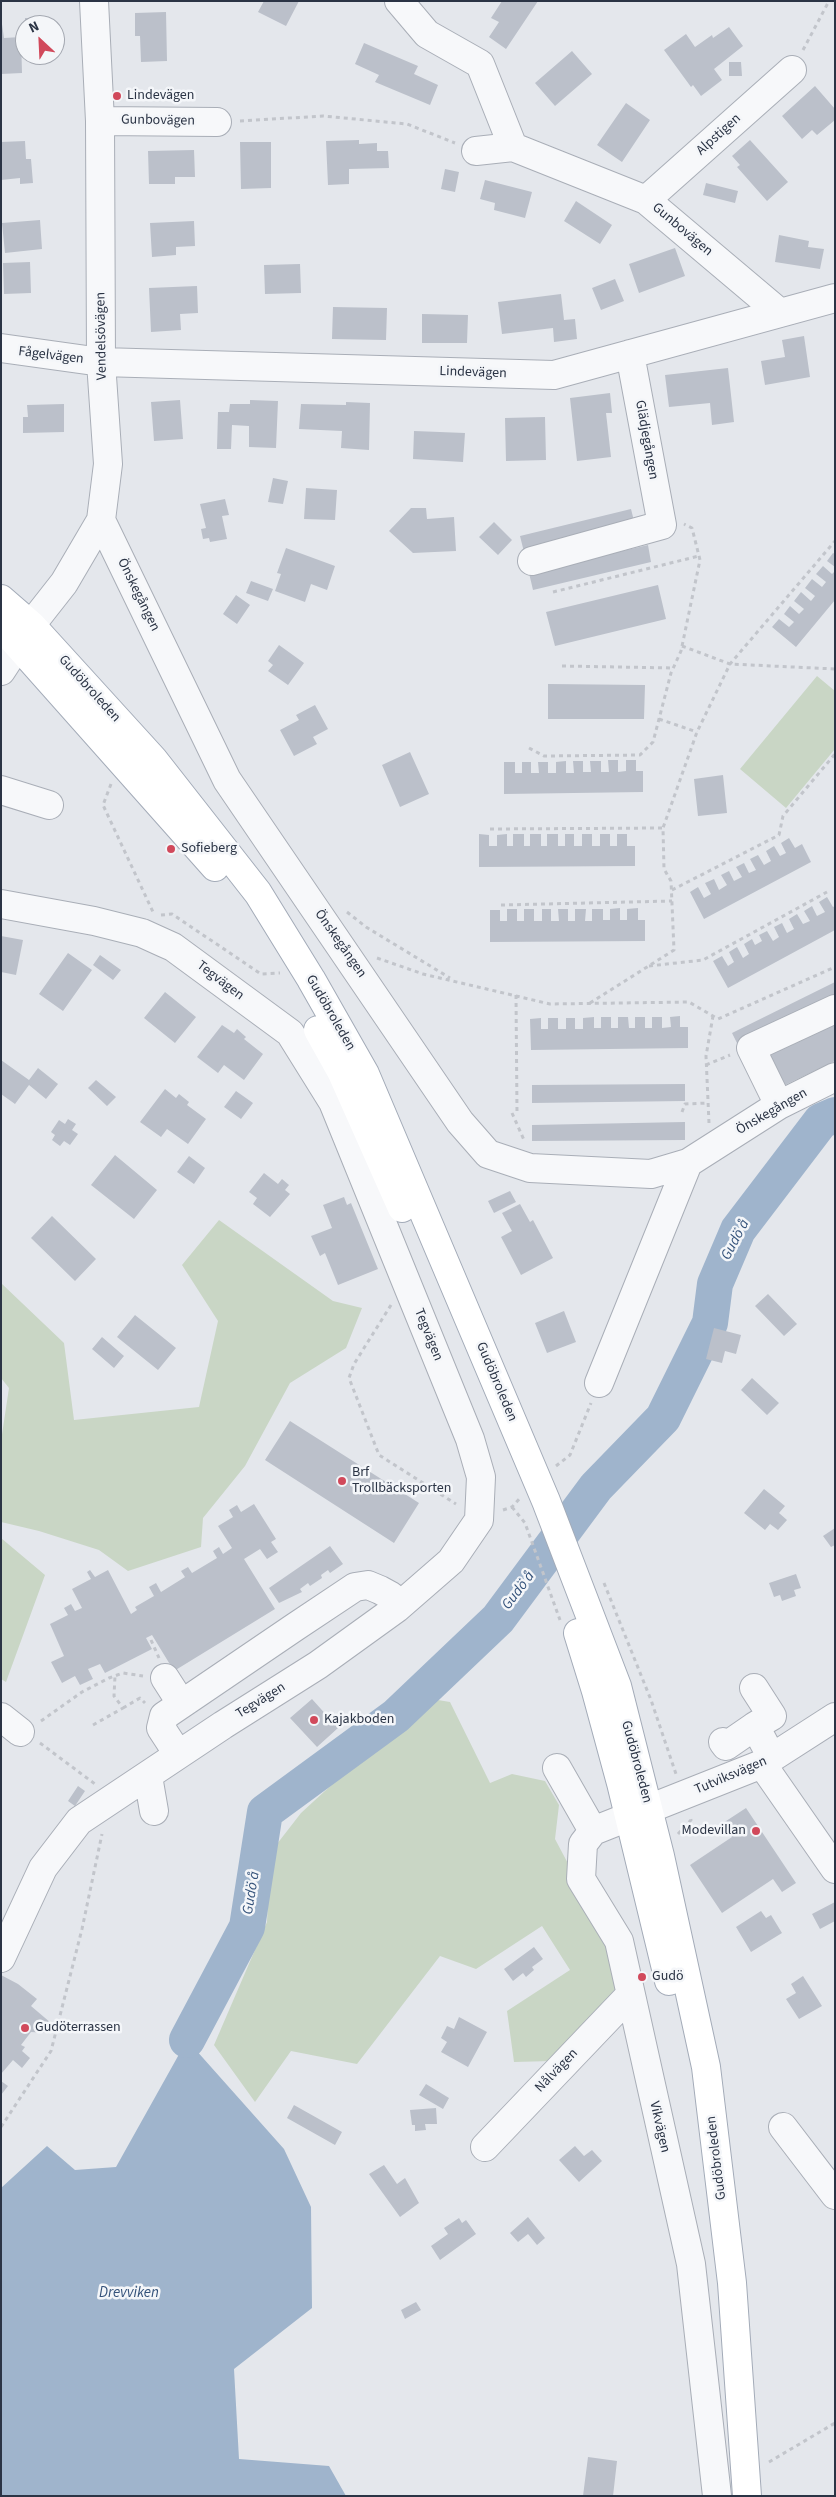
<!DOCTYPE html>
<meta charset="utf-8">
<style>
body{margin:0}
#map{position:relative;width:836px;height:2497px;overflow:hidden;background:#e4e7ec;font-family:"Source Sans 3",sans-serif}
canvas{display:block}
.frame{position:absolute;inset:0;border:2px solid #2b3445;pointer-events:none}
.north{position:absolute;left:15px;top:15px;width:50px;height:50px;box-sizing:border-box;background:#f4f6f9;border:1px solid #a4a8b1;border-radius:50%;rotate:335deg;font-size:14px;font-weight:700;line-height:20px;text-align:center;color:#2b3445}
.north::after{content:'';display:block;margin:auto;width:18px;height:22px;background:#d1495b;clip-path:polygon(50% 0,100% 100%,50% 72%,0 100%)}
</style>
<div id="map">
<canvas width="836" height="2497"></canvas>
<div class="frame"></div>
<div class="north">N</div>
</div>
<script>
const ctx = document.querySelector('canvas').getContext('2d');
ctx.lineJoin = 'round';
function paint(path, color) {
  ctx.fillStyle = color;
  ctx.fill(path, 'evenodd');
}
function toPath(rows) {
  const path = new Path2D();
  for (const r of rows) {
    path.moveTo(r[0], r[1]);
    for (let i = 2; i < r.length; i += 2) path.lineTo(r[i], r[i + 1]);
  }
  return path;
}
function strokePath(path, color, width, dash) {
  ctx.strokeStyle = color;
  ctx.lineWidth = width;
  ctx.lineCap = dash ? 'butt' : 'round';
  ctx.setLineDash(dash || []);
  ctx.stroke(path);
}
function drawText(font, color, halo, rows, align = 'center') {
  ctx.font = font + ' "Source Sans 3",sans-serif';
  ctx.lineWidth = 5;
  ctx.setLineDash([]);
  ctx.textBaseline = 'middle';
  ctx.strokeStyle = halo;
  ctx.fillStyle = color;
  for (const [text, x, y, turn = 0] of rows) {
    ctx.save();
    ctx.translate(x, y);
    ctx.rotate((+turn || 0) * Math.PI / 180);
    ctx.textAlign = isNaN(turn) ? turn : align;
    if (halo) ctx.strokeText(text, 0, 0);
    ctx.fillText(text, 0, 0);
    ctx.restore();
  }
}
const green = toPath([
 [817,676,835,691,835,749,786,808,740,769],
 [219,1220,333,1301,362,1308,346,1348,290,1383,245,1466,203,1518,201,1547,128,1571,99,1550,39,1531,1,1522,1,1441,9,1388,1,1378,1,1283,64,1343,74,1420,199,1407,218,1321,182,1265],
 [1,1538,45,1575,6,1682,1,1679],
 [426,1698,450,1702,490,1783,512,1774,545,1781,559,1805,555,1839,608,1939,618,1992,552,2061,514,2062,507,2011,570,1970,542,1926,476,1969,440,1956,357,2064,291,2051,255,2102,214,2045,267,1922,270,1853,301,1813]
]);
const water = toPath([
 [187,2040,284,2149,311,2207,312,2308,234,2369,239,2459,329,2466,346,2496,1,2496,1,2188,47,2146,75,2170,116,2167]
]);
const river = toPath([
 [187,2040,247,1927,265,1812,396,1716,498,1619,596,1487,663,1418,710,1323,715,1284,738,1230,821,1121,835,1115]
]);
const building = toPath([
 [264,1,299,1,286,26,258,12],
 [502,1,538,1,506,49,489,37,499,22,491,18],
 [166,12,167,61,141,62,140,36,135,36,135,13],
 [1,17,4,38,21,37,22,73,1,74],
 [25,18,44,18,44,25,25,25],
 [729,27,743,46,714,69,722,80,701,96,693,85,691,87,664,50,686,34,695,47,712,35,713,38],
 [364,43,418,66,414,74,438,85,430,105,375,82,379,75,355,64],
 [572,51,592,74,555,106,535,83],
 [729,62,741,62,742,76,729,76],
 [815,86,835,109,835,120,817,135,812,130,802,139,782,116],
 [626,103,650,120,622,162,597,145],
 [359,140,359,144,377,143,377,151,388,151,389,168,349,169,349,184,328,185,326,141],
 [750,140,788,182,767,201,737,167,740,165,732,156],
 [25,141,26,159,31,159,33,183,20,184,20,178,1,180,1,142],
 [240,142,271,142,271,188,241,189],
 [194,150,195,177,175,177,175,184,149,184,148,151],
 [445,169,459,172,455,192,441,189],
 [485,180,532,192,525,218,494,210,495,203,480,199],
 [706,183,738,191,735,203,703,195],
 [576,201,612,225,600,244,564,221],
 [40,220,42,249,5,253,2,223],
 [194,221,195,246,176,247,176,255,152,257,150,223],
 [779,235,809,241,808,247,824,249,820,269,775,262],
 [675,248,685,276,639,293,629,264],
 [30,262,31,293,4,294,3,263],
 [300,264,301,293,265,294,264,265],
 [615,279,624,301,601,310,592,288],
 [197,286,198,313,180,314,181,330,151,332,149,288],
 [561,294,564,320,575,319,577,339,554,342,553,328,502,334,498,302],
 [333,307,387,308,386,340,332,339],
 [422,314,468,315,467,343,422,343],
 [804,336,810,377,765,385,761,361,785,357,782,340],
 [728,368,734,422,712,425,710,403,669,407,665,375],
 [610,393,612,413,606,413,611,457,577,461,570,398],
 [180,400,183,439,154,441,151,402],
 [250,400,278,401,276,448,249,447,249,426,232,425,231,449,217,449,218,412,229,412,230,404,250,404],
 [346,402,370,403,369,450,341,448,342,431,299,429,301,404,346,405],
 [64,404,64,432,23,433,23,417,28,417,27,405],
 [545,417,546,460,506,461,505,418],
 [414,431,465,433,463,462,413,459],
 [273,478,288,481,283,504,268,502],
 [306,488,337,490,335,520,304,519],
 [225,499,229,515,222,516,227,539,210,542,209,538,203,539,201,529,206,528,200,504],
 [411,508,426,508,427,519,454,517,456,551,413,553,389,531],
 [631,509,635,525,524,552,520,536],
 [494,522,512,540,498,555,479,537],
 [648,545,651,562,533,590,529,573],
 [286,548,335,566,327,590,311,584,305,602,275,591,281,574,277,573],
 [833,553,835,554,835,567,827,561],
 [823,566,832,574,835,571,835,600,796,647,772,627,779,619,789,627,794,622,784,614,790,606,799,614,804,609,794,601,801,592,811,601,815,596,805,588,812,579,822,587,826,582,816,574],
 [251,581,273,589,268,601,246,593],
 [658,585,666,619,555,646,546,612],
 [236,595,250,605,237,624,223,614],
 [279,645,304,663,288,685,268,671,273,665,268,661],
 [548,684,645,685,644,719,548,719],
 [315,705,328,729,313,737,317,744,294,756,280,730,299,720,296,715],
 [410,752,429,794,400,807,382,765],
 [608,760,618,760,618,772,626,771,626,760,636,760,636,771,643,771,643,792,504,794,504,762,515,762,515,773,522,773,522,762,531,762,531,773,539,773,538,762,548,762,548,773,556,773,556,762,566,761,566,773,574,773,573,761,583,761,583,772,591,772,590,761,601,761,601,772,609,772],
 [723,775,727,813,698,816,694,779],
 [479,834,489,835,489,846,497,846,497,835,507,834,507,846,513,846,513,834,524,834,524,846,530,846,530,834,541,834,541,846,547,846,547,834,558,834,558,846,565,846,565,834,574,834,574,846,582,846,582,834,592,834,592,846,600,846,600,834,610,834,610,846,617,846,617,834,627,834,627,846,635,846,635,866,479,867],
 [789,838,795,848,802,844,811,862,704,919,690,892,698,887,704,898,711,894,705,883,714,879,719,890,727,885,721,875,729,871,734,881,742,877,736,867,744,863,749,873,756,870,750,859,758,855,764,865,771,861,766,851,774,846,780,856,786,853,781,843],
 [827,897,833,907,835,906,835,930,728,988,713,961,722,956,728,966,734,962,729,952,737,947,743,958,749,954,744,944,752,939,755,945,762,941,759,935,767,931,773,941,779,937,774,927,782,923,787,933,794,929,789,919,797,914,803,924,810,921,804,911,812,906,817,916,825,912,819,902],
 [620,908,620,920,627,920,627,909,638,908,638,920,645,920,645,941,490,942,490,910,500,910,500,921,507,921,507,909,517,909,517,921,524,921,524,909,534,909,534,921,542,921,542,909,551,909,551,921,559,921,558,909,568,909,568,921,575,921,575,909,586,909,585,921,592,921,592,909,603,909,603,920,610,920,610,909],
 [1,936,23,940,16,975,1,972],
 [68,953,92,970,63,1011,39,994],
 [100,955,121,970,113,980,93,965],
 [835,982,835,998,738,1045,732,1033],
 [165,992,196,1017,175,1043,144,1018],
 [680,1016,680,1027,688,1027,688,1048,531,1050,530,1019,541,1018,541,1029,548,1029,548,1018,558,1018,558,1029,566,1029,566,1018,575,1018,575,1029,583,1029,583,1018,594,1017,594,1028,601,1028,601,1017,611,1017,611,1028,618,1028,618,1017,628,1017,629,1028,635,1028,635,1017,645,1017,645,1028,652,1028,652,1017,662,1017,662,1028,671,1027,670,1017],
 [835,1023,835,1061,785,1085,770,1055],
 [222,1025,234,1033,237,1029,246,1037,244,1039,263,1054,244,1080,224,1065,218,1073,197,1057],
 [1,1060,29,1080,38,1068,58,1084,46,1099,29,1085,15,1104,1,1094],
 [96,1080,116,1097,107,1106,88,1088],
 [685,1084,685,1101,532,1103,532,1085],
 [165,1089,176,1098,179,1094,189,1102,187,1105,206,1119,188,1144,167,1129,161,1137,140,1122],
 [236,1091,253,1103,241,1119,224,1107],
 [68,1119,76,1124,72,1130,78,1134,70,1145,64,1141,60,1146,52,1140,55,1135,51,1132,59,1120,65,1124],
 [685,1122,685,1140,532,1141,532,1125],
 [115,1155,157,1190,134,1219,91,1185],
 [189,1156,205,1168,194,1184,177,1172],
 [264,1173,278,1184,282,1179,289,1185,285,1190,290,1194,270,1217,253,1204,257,1198,249,1192],
 [510,1191,516,1202,494,1213,488,1201],
 [344,1197,347,1205,351,1203,378,1269,338,1285,325,1253,320,1256,311,1236,332,1228,323,1205],
 [520,1204,530,1222,533,1220,553,1258,521,1275,501,1237,512,1231,502,1213],
 [52,1216,96,1259,75,1281,31,1238],
 [768,1294,797,1324,784,1336,755,1306],
 [564,1311,576,1342,547,1353,535,1323],
 [135,1315,176,1348,158,1370,117,1337],
 [714,1328,741,1335,736,1354,725,1351,722,1363,706,1359],
 [102,1337,124,1356,114,1368,92,1349],
 [752,1378,779,1403,767,1415,741,1390],
 [290,1421,419,1503,394,1543,265,1460],
 [764,1489,785,1506,779,1513,787,1520,778,1530,770,1524,765,1530,744,1513],
 [254,1504,276,1539,271,1542,278,1552,267,1559,260,1549,244,1559,275,1609,174,1671,152,1635,146,1638,152,1649,105,1673,100,1664,88,1669,93,1679,80,1685,75,1676,62,1683,51,1662,64,1656,50,1624,68,1615,64,1608,71,1604,75,1611,82,1608,72,1589,91,1579,87,1572,90,1570,95,1577,108,1570,131,1614,137,1610,135,1607,154,1596,149,1587,156,1583,161,1592,185,1577,181,1571,188,1567,192,1573,217,1558,213,1551,219,1547,223,1554,232,1548,218,1526,233,1517,229,1510,237,1505,241,1512],
 [835,1528,835,1545,831,1547,823,1536],
 [330,1546,343,1564,330,1573,328,1570,321,1575,322,1578,310,1586,308,1583,300,1589,302,1592,279,1603,269,1588],
 [796,1574,801,1588,794,1590,796,1596,782,1601,780,1595,774,1597,769,1583],
 [312,1699,338,1728,317,1747,290,1718],
 [78,1786,85,1791,75,1806,68,1801],
 [746,1808,796,1883,782,1892,773,1879,722,1913,690,1865,732,1837,723,1823],
 [835,1902,835,1921,820,1929,812,1914],
 [761,1911,766,1918,771,1915,782,1933,751,1952,736,1927],
 [534,1947,543,1959,532,1967,534,1970,526,1977,523,1973,513,1981,504,1969],
 [1,1975,18,1984,37,1999,31,2006,51,2023,47,2033,31,2032,21,2045,25,2047,22,2051,30,2058,22,2068,13,2060,1,2074],
 [803,1976,822,2006,799,2019,786,1999,796,1993,791,1984],
 [459,2017,487,2032,468,2067,441,2052,447,2042,441,2038,447,2026,454,2029],
 [1,2081,8,2086,1,2095],
 [426,2084,449,2098,443,2109,419,2095],
 [294,2105,342,2132,335,2145,287,2118],
 [436,2108,437,2124,425,2124,426,2130,415,2131,415,2125,412,2125,410,2110],
 [575,2146,584,2156,592,2150,602,2161,579,2182,559,2160],
 [384,2165,397,2184,405,2178,419,2203,400,2217,369,2174],
 [528,2217,545,2238,537,2245,528,2234,518,2242,510,2233],
 [459,2218,462,2223,466,2220,476,2234,440,2260,431,2246,448,2234,444,2228],
 [416,2302,421,2310,405,2319,401,2310],
 [588,2457,617,2461,613,2496,583,2496]
]);
const path = toPath([
 [803,50,829,1],
 [240,121,323,116,407,124,455,143],
 [553,592,699,556],
 [682,646,730,664,835,669],
 [562,666,673,668],
 [659,719,697,732],
 [529,748,544,756,640,755,653,742,671,673,681,651,700,560,692,528,684,524],
 [111,784,103,805,153,912],
 [490,829,663,828],
 [672,890,779,835,783,816,835,754],
 [501,905,672,901],
 [347,912,366,927,450,978],
 [161,915,172,914,261,974,280,973],
 [377,958,423,974,550,1004,689,1002,718,1019,835,967],
 [649,966,703,960,827,892],
 [516,995,517,1113],
 [590,1003,674,950,671,881,664,869,663,828,697,732,730,664,835,541],
 [706,1065,730,1055],
 [682,1112,685,1104,708,1103],
 [512,1113,524,1140],
 [709,1123,706,1056,713,1016],
 [391,1305,354,1364,349,1378,379,1455,456,1504],
 [556,1466,570,1455,591,1403],
 [512,1507,525,1523,560,1620],
 [503,1510,512,1507,520,1498],
 [604,1583,651,1700,676,1774],
 [151,1640,159,1658],
 [123,1708,140,1698,145,1703],
 [41,1721,82,1692,109,1678,123,1673,143,1676],
 [93,1725,123,1708,114,1696,115,1676],
 [40,1743,95,1784],
 [678,1834,691,1820,690,1817],
 [1,2127,51,2051,82,1929,102,1834],
 [769,2462,835,2423]
]);
const minor = toPath([
 [399,1,427,34,480,64,513,147,646,200,780,313],
 [100,121,217,122],
 [476,151,513,147],
 [646,200,792,70],
 [1,348,101,362,554,375,835,298],
 [101,520,227,780,460,1122,488,1154,530,1168,651,1174,688,1163,779,1105,835,1077],
 [532,561,662,525,630,354],
 [1,671,31,625,64,583,101,520,108,464,101,362,100,121,94,1],
 [1,790,49,805],
 [1,904,94,921,142,933,164,943,173,947,290,1033,333,1102,470,1439,481,1477,479,1520,451,1561,397,1608,318,1665,223,1725,79,1821,43,1868,1,1958],
 [779,1105,751,1048,835,1009],
 [599,1383,688,1163],
 [165,1678,181,1703],
 [754,1688,772,1716,755,1726],
 [1,1717,20,1732],
 [723,1742,726,1746,755,1726,772,1758],
 [178,1754,161,1728,164,1716,295,1627,355,1587,368,1585,380,1590,391,1596,397,1608],
 [762,1764,835,1869],
 [557,1768,593,1831],
 [148,1776,154,1811],
 [783,2127,835,2195],
 [485,2147,630,1995],
 [717,2496,691,2264,619,1941,581,1879,583,1844,593,1831,762,1764,835,1717]
]);
const major = toPath([
 [1,599,31,625,153,759,258,893,311,979,365,1074,546,1501,617,1686,660,1856,706,2067,732,2283,747,2496],
 [1,626,215,867],
 [318,1030,342,1073,402,1208],
 [578,1633,596,1691,621,1783,669,1981]
]);
const markers = [
 [117,96,5,"#d1495b"],
 [171,849,5,"#d1495b"],
 [342,1481,5,"#d1495b"],
 [314,1720,5,"#d1495b"],
 [756,1831,5,"#d1495b"],
 [642,1977,5,"#d1495b"],
 [25,2028,5,"#d1495b"]
];
const poiNames = [
 ["Lindevägen",127,96],
 ["Sofieberg",181,849],
 ["Brf",352,1473],
 ["Trollbäcksporten",352,1489],
 ["Kajakboden",324,1720],
 ["Modevillan",746,1831,"right"],
 ["Gudö",652,1977],
 ["Gudöterrassen",35,2028]
];
const streetNames = [
 ["Gunbovägen",158,121,1],
 ["Alpstigen",719,135,-42],
 ["Gunbovägen",682,230,40],
 ["Vendelsövägen",102,336,-91],
 ["Fågelvägen",51,356,7],
 ["Lindevägen",473,373,2],
 ["Glädjegången",646,440,80],
 ["Önskegången",138,595,64],
 ["Gudöbroleden",89,689,48],
 ["Önskegången",340,944,55],
 ["Tegvägen",220,981,37],
 ["Gudöbroleden",330,1013,60],
 ["Önskegången",772,1112,-30],
 ["Tegvägen",428,1335,68],
 ["Gudöbroleden",496,1382,67],
 ["Tegvägen",261,1701,-32],
 ["Gudöbroleden",636,1762,75],
 ["Tutviksvägen",731,1776,-23],
 ["Nålvägen",557,2071,-46],
 ["Vikvägen",659,2127,77],
 ["Gudöbroleden",717,2158,-97]
];
const waterNames = [
 ["Gudö å",736,1240,-62],
 ["Gudö å",519,1591,-53],
 ["Gudö å",252,1893,-81],
 ["Drevviken",129,2294]
];
paint(green, '#c9d6c5');
paint(water, '#9fb4cc');
strokePath(river, '#9fb4cc', 36);
paint(building, '#bbc0ca');
strokePath(minor, '#a9aeb7', 30);
strokePath(major, '#a3abb8', 30);
strokePath(path, '#c2c5cb', 3, [4, 4]);
strokePath(minor, '#f7f8fa', 28);
strokePath(major, '#fff', 28);
for (const [x, y, r, color] of markers) {
  const dot = new Path2D();
  dot.arc(x, y, r, 0, 2 * Math.PI);
  ctx.fillStyle = color;
  ctx.fill(dot);
  strokePath(dot, '#f4f6f9', 2);
}
drawText('14px', '#2b3445', '#f4f6f9', poiNames, 'left');
drawText('14px', '#2b3445', '#f4f6f9', streetNames);
drawText('italic 15px', '#34527a', '#f4f6f9', waterNames);
</script>
